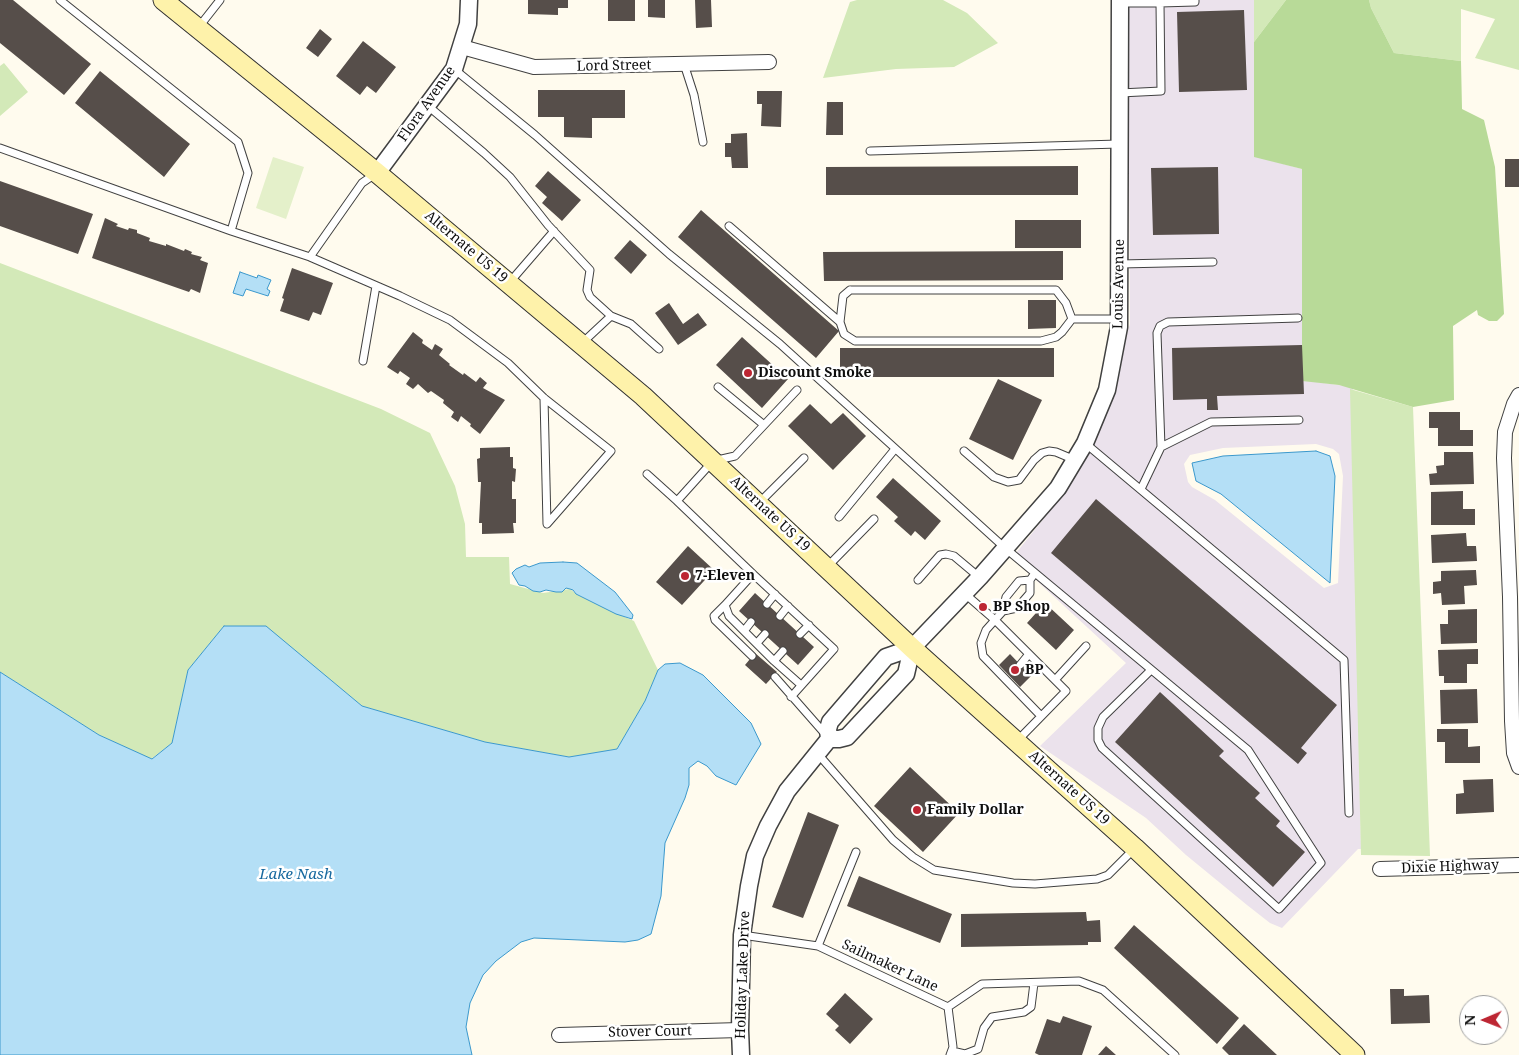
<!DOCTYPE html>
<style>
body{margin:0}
#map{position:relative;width:1519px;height:1055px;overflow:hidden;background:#fffbee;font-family:"Noto Serif",serif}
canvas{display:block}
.north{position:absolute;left:1459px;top:995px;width:50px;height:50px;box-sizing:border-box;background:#fff;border:1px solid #9f9f9f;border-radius:50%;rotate:269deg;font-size:14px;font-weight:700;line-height:20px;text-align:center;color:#0e0e0e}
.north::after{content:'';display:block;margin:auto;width:18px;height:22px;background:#bd2633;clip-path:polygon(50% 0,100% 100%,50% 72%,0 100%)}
</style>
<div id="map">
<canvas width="1519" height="1055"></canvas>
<div class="north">N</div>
</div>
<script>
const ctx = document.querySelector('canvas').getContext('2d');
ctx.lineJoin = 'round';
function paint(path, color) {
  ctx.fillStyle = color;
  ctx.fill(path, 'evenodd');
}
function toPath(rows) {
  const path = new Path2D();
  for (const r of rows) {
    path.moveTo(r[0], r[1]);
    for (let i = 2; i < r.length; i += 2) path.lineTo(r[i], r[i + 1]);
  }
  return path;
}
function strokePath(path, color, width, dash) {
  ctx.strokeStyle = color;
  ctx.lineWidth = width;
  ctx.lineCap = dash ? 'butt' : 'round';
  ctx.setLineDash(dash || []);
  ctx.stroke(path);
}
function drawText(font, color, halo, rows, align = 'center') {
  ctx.font = font + ' "Noto Serif",serif';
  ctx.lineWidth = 5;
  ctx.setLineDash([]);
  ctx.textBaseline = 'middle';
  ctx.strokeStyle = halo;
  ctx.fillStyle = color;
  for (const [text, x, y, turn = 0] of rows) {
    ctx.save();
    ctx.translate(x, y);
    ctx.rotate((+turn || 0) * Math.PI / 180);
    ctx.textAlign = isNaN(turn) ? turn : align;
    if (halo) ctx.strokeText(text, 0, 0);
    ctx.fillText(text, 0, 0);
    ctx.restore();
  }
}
const industrial = toPath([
 [1128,0,1254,0,1254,156,1302,169,1302,380,1353,387,1361,849,1358,849,1282,928,1270,923,1247,905,1186,855,1146,818,1040,746,1126,663,1012,558,1066,491,1093,445,1116,391,1127,334,1130,324],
 [1316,444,1333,449,1339,454,1343,476,1338,583,1324,588,1215,500,1192,487,1188,482,1184,464,1190,455,1223,448]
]);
const green = toPath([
 [857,0,943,0,967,13,998,43,954,67,896,69,823,78,850,2],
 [1254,0,1286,0,1254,42],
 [1369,0,1519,0,1519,70,1475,58,1495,19,1461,9,1461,61,1394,53,1371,8],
 [4,63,28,92,0,116,0,66],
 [0,263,381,409,430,433,455,486,465,524,466,557,509,557,510,584,543,593,570,589,578,595,611,611,634,621,658,670,645,701,617,749,569,757,485,742,362,706,265,626,224,626,188,670,172,743,151,759,99,735,0,672],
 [1350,389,1413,407,1430,856,1361,855]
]);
const forest = toPath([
 [1286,0,1369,0,1371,8,1394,53,1461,61,1462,109,1484,120,1495,167,1504,314,1497,321,1489,321,1478,315,1477,310,1453,326,1454,400,1413,407,1339,385,1302,381,1302,169,1254,157,1254,42]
]);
const pitch = toPath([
 [273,157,304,167,286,219,256,208]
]);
const water = toPath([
 [240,272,257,278,258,275,271,280,267,289,270,291,268,296,246,289,243,296,233,293,240,272],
 [1316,451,1330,456,1335,476,1330,583,1221,494,1196,481,1192,463,1223,456,1316,451],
 [563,562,577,563,615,592,633,615,632,619,616,614,576,594,573,590,570,589,566,588,562,592,556,592,546,590,540,592,533,591,525,586,519,585,512,573,516,569,525,565,529,567,540,563,563,562],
 [224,626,266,626,362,706,485,742,569,757,617,749,645,701,658,670,665,664,680,663,703,675,751,723,761,744,736,785,716,776,707,766,698,761,689,768,689,785,685,798,665,843,661,896,651,934,638,940,625,942,534,938,521,942,496,961,483,975,470,1003,466,1027,472,1055,0,1055,0,672,99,735,152,759,172,743,188,670,224,626]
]);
const building = toPath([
 [0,0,13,0,91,64,64,95,0,43],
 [528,0,568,0,568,8,558,8,558,15,528,14],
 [608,0,635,0,635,21,608,21],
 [648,0,665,0,665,18,648,17],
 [695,0,711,0,712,27,696,28],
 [1244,10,1247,90,1179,92,1177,12],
 [320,29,332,39,318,57,306,48],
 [363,41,396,67,376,93,367,86,360,95,336,76],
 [100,71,190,144,164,177,75,103],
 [538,90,625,90,625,118,592,118,592,138,564,137,564,117,538,117],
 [757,91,782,91,781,127,761,126,762,104,757,104],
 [827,102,843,102,843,135,826,135],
 [747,133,748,168,732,168,731,157,725,157,725,143,731,143,731,134],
 [1505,159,1519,159,1519,187,1505,187],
 [1078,166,1078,195,826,195,826,167],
 [1218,167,1219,234,1153,235,1151,168],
 [548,171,581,200,562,221,542,203,547,197,535,186],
 [0,181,93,214,78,254,0,226],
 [701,210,839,331,816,358,678,237],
 [105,218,118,224,116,226,128,230,129,228,137,230,137,233,150,238,149,241,166,246,166,244,184,251,185,249,192,252,191,254,202,257,200,260,208,263,200,293,191,289,189,292,92,258],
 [1015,220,1081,220,1081,248,1015,248],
 [630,240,647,255,631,274,614,258],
 [1063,251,1063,280,824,281,823,252],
 [292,268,333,283,321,315,313,312,309,321,280,311,284,299,282,298],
 [1028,300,1056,300,1056,328,1028,329],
 [669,303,683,324,698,313,707,325,678,345,655,313],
 [413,332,423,340,422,343,432,350,435,344,443,349,439,355,450,364,449,365,463,375,464,373,476,382,480,377,487,383,483,388,505,400,480,434,470,426,471,424,461,416,458,422,451,417,454,412,443,403,444,400,431,391,428,393,418,384,413,389,406,384,410,378,400,371,398,374,387,367],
 [742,337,788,379,762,408,716,365],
 [1302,345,1304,394,1217,396,1218,410,1207,410,1207,399,1173,400,1172,348],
 [840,348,1054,348,1054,377,840,377],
 [998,379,1042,400,1013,460,969,439],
 [810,404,831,424,843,413,866,436,833,470,788,426],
 [1429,412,1460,412,1460,430,1473,430,1473,446,1438,446,1438,428,1429,428],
 [510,447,510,457,513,457,513,468,516,469,515,482,512,481,512,499,516,499,516,523,513,523,514,533,482,534,482,523,479,523,481,482,478,482,477,459,480,458,480,448],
 [1444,452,1473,452,1474,484,1430,485,1429,474,1437,473,1436,466,1444,465],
 [893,478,941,521,925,540,915,531,911,536,894,521,898,517,876,497],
 [1463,491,1463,509,1475,509,1475,525,1431,525,1431,492],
 [1096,499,1337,705,1301,748,1307,753,1298,764,1051,553],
 [1466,533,1467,546,1476,546,1477,561,1432,563,1431,535],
 [688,546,714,570,682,605,656,582],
 [1476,570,1477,585,1464,586,1465,604,1442,605,1441,593,1433,594,1433,582,1441,581,1441,571],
 [755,593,814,647,798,665,739,611],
 [1045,603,1074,630,1056,650,1027,623],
 [1477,609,1477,643,1441,644,1440,624,1448,624,1448,610],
 [1478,649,1478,664,1467,664,1467,683,1444,683,1444,676,1439,676,1438,650],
 [755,653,777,672,766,684,745,665],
 [1010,654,1031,676,1020,687,999,665],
 [1477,689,1478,723,1441,724,1440,690],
 [1160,692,1224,751,1219,756,1260,793,1255,798,1280,821,1276,826,1305,852,1273,887,1115,742],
 [1437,729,1468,729,1468,747,1480,746,1480,763,1445,763,1445,742,1437,742],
 [910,767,959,813,923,852,874,806],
 [1493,779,1494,812,1456,814,1456,794,1464,793,1463,780],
 [808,812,839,825,803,918,772,907],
 [859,876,952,914,940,943,847,906],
 [1086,912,1087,921,1100,920,1101,942,1088,942,1088,945,961,947,961,914],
 [1134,925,1239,1018,1217,1044,1114,948],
 [1390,989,1404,989,1404,996,1429,995,1430,1023,1391,1024],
 [845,993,873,1019,850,1044,835,1030,839,1026,826,1014],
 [1063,1016,1092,1026,1082,1055,1039,1055,1035,1053,1047,1019,1060,1023],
 [1244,1024,1277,1055,1229,1055,1222,1048],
 [1106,1046,1116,1055,1098,1055]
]);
const service = toPath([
 [60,0,238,142,248,173,231,231,310,257],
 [1160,3,1195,2,1195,0],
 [198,28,220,0],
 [684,64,694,95,703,142],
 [454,69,535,135,669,254,780,344,1005,548,1248,750,1321,863,1279,909,1102,748,1098,740,1098,728,1103,717,1151,670],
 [1120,93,1161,91,1160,3,1120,3],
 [428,106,484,153,510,177,548,225,590,270,587,290,590,297,611,316,581,344],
 [0,148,231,231],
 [870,151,1119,144],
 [375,174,362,183,310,257,400,296,450,320,508,363,544,398,611,451,547,524,544,398],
 [729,226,840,322],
 [1120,264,1213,262],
 [509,283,554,231],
 [850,290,1056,290,1066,303,1072,319,1062,332,1056,337,1041,341,855,341,844,334,840,322,843,296,850,290],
 [611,316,631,324,659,349],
 [1072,319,1120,319],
 [363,361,376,286],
 [718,387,764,425],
 [797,390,735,456,713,461,677,501,753,574,725,605,729,616,774,661,801,685],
 [1085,443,1344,660,1349,813],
 [1161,447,1157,333,1160,326,1168,322,1298,318],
 [964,451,994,477,1008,482,1019,480,1034,460,1042,453,1049,451,1056,452,1075,460],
 [647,474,677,501],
 [1141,489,1161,447,1211,422,1299,420],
 [759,503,804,458],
 [839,517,895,449],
 [827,567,874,519],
 [1035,573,1030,580,1019,581,1006,597,1003,611,986,630,981,643,983,656,1041,716],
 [753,574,834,649,791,697],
 [918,580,940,555,946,554,954,556,979,577],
 [964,593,995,620,1066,691,1017,741],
 [767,604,775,594],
 [725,605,714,616,715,620,752,656],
 [1003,611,1017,608,1030,593,1030,580],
 [780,616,788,606],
 [744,631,751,622],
 [800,634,809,625],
 [757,643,765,634],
 [774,661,783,651],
 [1020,665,1029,654],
 [775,677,826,735],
 [1055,680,1086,646],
 [818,754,893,840,913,857,934,870,1013,883,1035,884,1097,879,1108,875,1135,848],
 [742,935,818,946,948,1007,982,984,1079,981,1103,990,1175,1055],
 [818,946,856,852],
 [948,1007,953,1047,950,1055],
 [952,1051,965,1054,978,1049,984,1028,992,1017,1024,1012,1031,1007,1034,983]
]);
const minor = toPath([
 [462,47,534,67,769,62],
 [1519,395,1514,404,1505,432,1504,458,1510,597,1512,721,1514,753,1519,767],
 [1380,869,1519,865],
 [559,1035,740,1030]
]);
const tertiary = toPath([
 [377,173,454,69,468,24,469,0],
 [829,739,839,739,847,737,906,674,912,648],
 [741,1055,740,1030,742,935,749,886,755,856,768,826,787,791,829,739,828,729,830,722,886,657,912,648,980,577,1058,488,1085,443,1107,390,1119,327,1120,0]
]);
const secondary = toPath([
 [163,0,377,173,643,396,912,648,1135,848,1355,1055]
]);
const markers = [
 [748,373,5,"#bd2633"],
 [685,576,5,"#bd2633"],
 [983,607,5,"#bd2633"],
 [1015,670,5,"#bd2633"],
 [917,810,5,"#bd2633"]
];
const streetNames = [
 ["Lord Street",614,66,-1],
 ["Flora Avenue",427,104,-55],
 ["Alternate US 19",466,247,40],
 ["Louis Avenue",1119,284,-89],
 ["Alternate US 19",770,514,43],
 ["Alternate US 19",1069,788,42],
 ["Dixie Highway",1450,867,-2],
 ["Sailmaker Lane",890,966,25],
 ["Holiday Lake Drive",743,975,-88],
 ["Stover Court",650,1032,-1]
];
const poiNames = [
 ["Discount Smoke",758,373],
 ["7-Eleven",695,576],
 ["BP Shop",993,607],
 ["BP",1025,670],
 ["Family Dollar",927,810]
];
const waterNames = [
 ["Lake Nash",296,875]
];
paint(industrial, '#ebe2ec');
paint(green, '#d3e9b8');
paint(forest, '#b8da98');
paint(pitch, '#e4f0ca');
paint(water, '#b4dff6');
strokePath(water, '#3b98cc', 1);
paint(building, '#564e4a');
strokePath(service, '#414141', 9);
strokePath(minor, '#414141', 16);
strokePath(tertiary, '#414141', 19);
strokePath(secondary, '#303030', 21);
strokePath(service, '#fff', 7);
strokePath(minor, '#fff', 14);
strokePath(tertiary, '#fff', 16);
strokePath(secondary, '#fef2aa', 19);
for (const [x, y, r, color] of markers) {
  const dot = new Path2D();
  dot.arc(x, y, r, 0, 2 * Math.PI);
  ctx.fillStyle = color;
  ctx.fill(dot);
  strokePath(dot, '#fff', 2);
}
drawText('14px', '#0e0e0e', '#fff', streetNames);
drawText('bold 14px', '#0e0e0e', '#fff', poiNames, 'left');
drawText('italic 15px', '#17699f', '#fff', waterNames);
</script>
